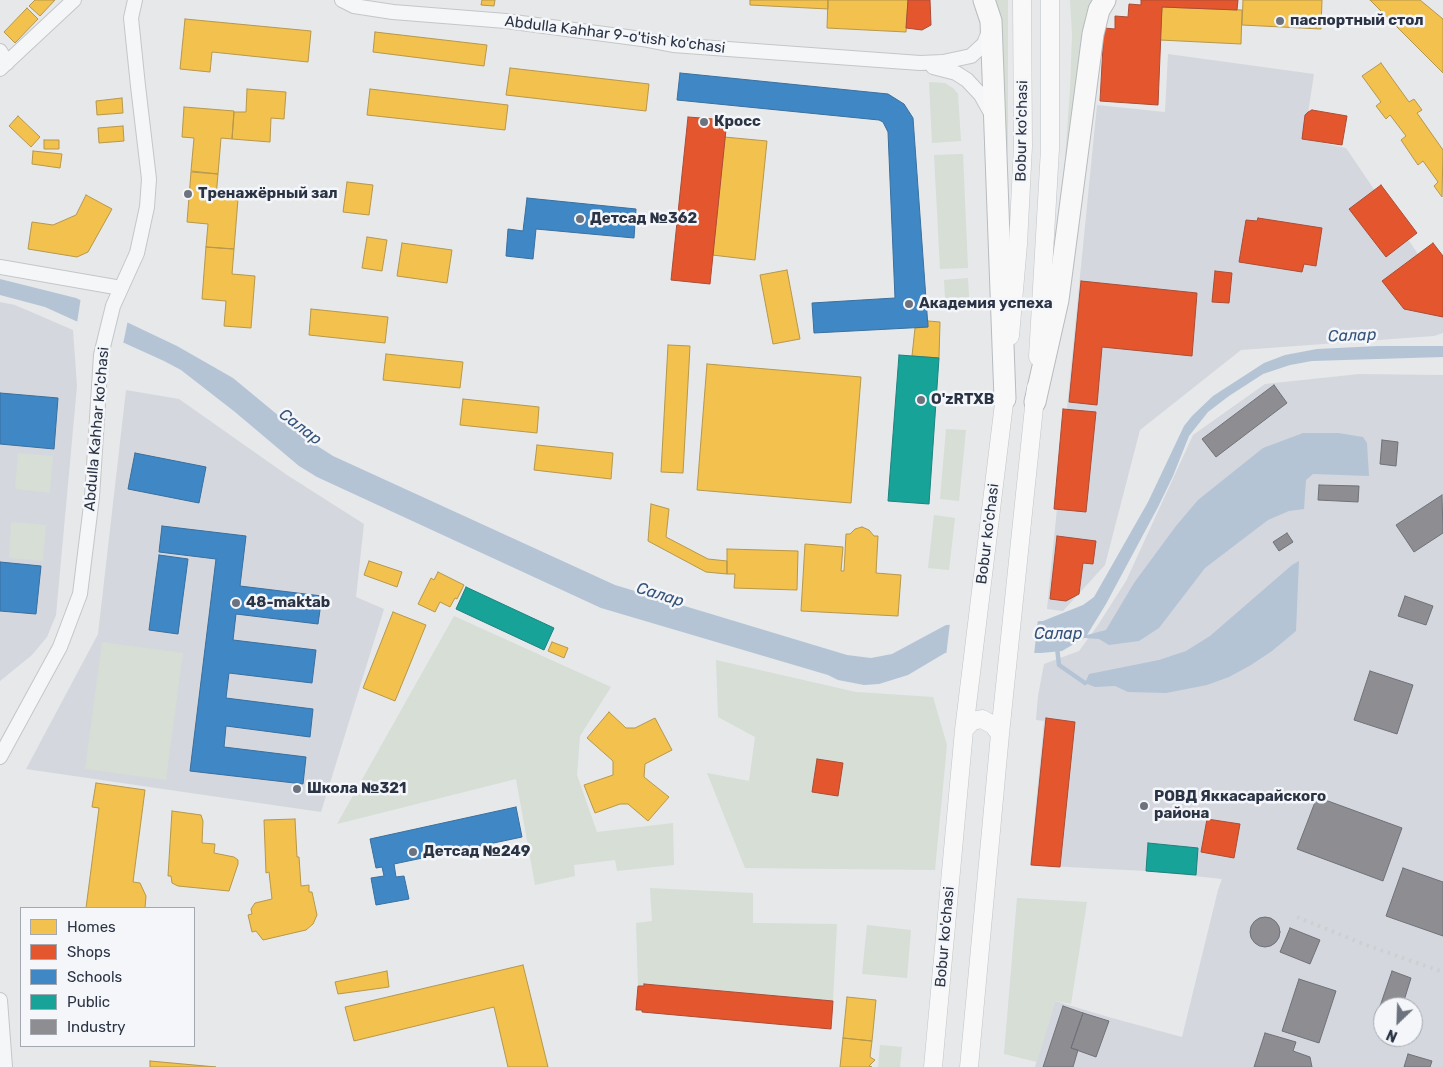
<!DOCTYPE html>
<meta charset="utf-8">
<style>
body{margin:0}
#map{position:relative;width:1443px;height:1067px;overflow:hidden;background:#e6e8ea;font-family:Rubik,sans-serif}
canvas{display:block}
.legend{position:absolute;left:20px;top:907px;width:175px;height:140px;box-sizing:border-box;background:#f4f6f9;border:1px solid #a4a8b1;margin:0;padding:6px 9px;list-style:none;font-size:15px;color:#2b3445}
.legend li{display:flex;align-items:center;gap:10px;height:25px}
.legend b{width:25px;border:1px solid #a4a8b1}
.north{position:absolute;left:1373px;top:997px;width:50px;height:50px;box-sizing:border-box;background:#f4f6f9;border:1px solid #a4a8b1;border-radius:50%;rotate:204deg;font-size:14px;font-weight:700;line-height:20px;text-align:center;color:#2b3445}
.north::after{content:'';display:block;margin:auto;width:18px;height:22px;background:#6c737f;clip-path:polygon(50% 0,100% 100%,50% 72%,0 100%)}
</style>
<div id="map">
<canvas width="1443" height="1067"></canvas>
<ul class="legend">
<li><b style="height:14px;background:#f2c14e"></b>Homes</li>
<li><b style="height:14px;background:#e4572e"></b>Shops</li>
<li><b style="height:14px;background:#3f88c5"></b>Schools</li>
<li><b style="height:14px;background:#17a398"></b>Public</li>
<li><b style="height:14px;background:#8d8d92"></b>Industry</li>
</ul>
<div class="north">N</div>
</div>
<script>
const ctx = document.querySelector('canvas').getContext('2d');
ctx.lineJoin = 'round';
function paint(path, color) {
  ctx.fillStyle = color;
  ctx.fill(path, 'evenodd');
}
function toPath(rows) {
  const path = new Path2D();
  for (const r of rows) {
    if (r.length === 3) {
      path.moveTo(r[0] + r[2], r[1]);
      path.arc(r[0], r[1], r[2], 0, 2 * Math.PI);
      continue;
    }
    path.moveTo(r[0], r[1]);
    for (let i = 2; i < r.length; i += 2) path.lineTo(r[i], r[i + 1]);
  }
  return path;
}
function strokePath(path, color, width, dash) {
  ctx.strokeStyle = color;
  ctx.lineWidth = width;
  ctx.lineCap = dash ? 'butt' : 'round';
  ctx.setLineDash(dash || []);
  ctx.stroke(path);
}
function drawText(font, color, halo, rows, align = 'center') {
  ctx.font = font + ' Rubik,sans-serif';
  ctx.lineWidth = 5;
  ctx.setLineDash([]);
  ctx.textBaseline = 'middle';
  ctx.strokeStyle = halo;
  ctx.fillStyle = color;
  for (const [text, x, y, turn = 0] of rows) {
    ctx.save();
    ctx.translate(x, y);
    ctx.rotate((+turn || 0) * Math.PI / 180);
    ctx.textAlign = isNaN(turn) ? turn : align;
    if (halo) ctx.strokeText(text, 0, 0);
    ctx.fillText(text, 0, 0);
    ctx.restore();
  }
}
const built = toPath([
 [1168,54,1314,74,1304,139,1346,148,1443,291,1443,333,1434,336,1241,350,1140,430,1105,565,1063,611,1047,609,1097,105,1165,112],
 [0,302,15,305,73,330,77,386,56,615,47,637,32,655,0,681],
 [1359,374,1443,375,1443,1067,1035,1067,1055,1001,1112,1018,1182,1037,1218,890,1222,879,1146,871,1030,865,1044,721,1036,720,1038,696,1044,664,1079,651,1098,625,1126,581,1193,435,1265,384],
 [1383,1007,1413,1007,1413,1037,1383,1037],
 [126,390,179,399,287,475,364,524,356,597,384,609,321,812,26,769,98,634]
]);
const green = toPath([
 [994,0,1008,0,1008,141,1006,185],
 [1070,0,1094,0,1084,25,1081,58,1063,187,1070,90,1072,35],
 [929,82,945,83,954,89,958,94,961,141,932,143],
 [963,154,968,268,940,269,934,155],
 [968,278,969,297,945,298,944,280],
 [946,429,966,430,959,501,940,499],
 [18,453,53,456,50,493,15,489],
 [934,515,955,518,949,570,928,568],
 [11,522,46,525,43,561,9,558],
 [454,616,611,687,580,736,577,775,597,832,673,823,674,865,617,871,615,860,574,865,575,876,535,885,516,779,337,824],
 [102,642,183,653,166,780,85,769],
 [716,660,856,692,933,697,947,745,935,870,745,868,707,773,749,781,755,737,718,717],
 [650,888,753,893,753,923,837,924,833,1001,644,984,644,986,638,986,636,923,652,921],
 [1017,898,1087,902,1071,1004,1055,1001,1037,1062,1004,1054],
 [867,925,911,930,907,978,862,974],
 [880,1045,902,1047,900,1067,878,1067]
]);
const water = toPath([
 [0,279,76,298,177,346,233,378,308,440,333,456,615,585,847,655,871,658,892,654,946,625,1043,621,1083,605,1094,597,1148,502,1184,426,1192,416,1213,396,1264,363,1285,355,1317,349,1378,346,1443,346,1443,357,1312,361,1290,365,1263,374,1229,396,1208,412,1189,436,1173,476,1158,507,1106,604,1087,635,1106,630,1134,583,1176,526,1198,500,1263,448,1303,433,1338,433,1363,437,1367,443,1369,476,1313,474,1306,480,1304,509,1289,511,1268,520,1205,568,1159,628,1139,641,1109,645,1099,639,1084,638,1062,651,1041,653,945,653,908,675,879,684,864,685,838,680,828,675,601,608,317,477,299,466,235,412,181,370,164,361,45,307,0,295],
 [1299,561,1296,631,1272,651,1251,665,1229,677,1207,685,1166,693,1128,692,1115,686,1095,687,1085,683,1089,674,1159,660,1186,651,1210,636,1292,565]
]);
const pier = toPath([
 [81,297,128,320,123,344,77,323],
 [1038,619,1034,655,946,656,950,623]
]);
const homes = toPath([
 [35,0,55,0,40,16,29,6,35,0],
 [482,0,495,0,494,6,481,5,482,0],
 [750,0,828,0,828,9,750,5,750,0],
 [828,0,908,0,906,32,827,28,828,0],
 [1243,0,1322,0,1321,29,1242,25,1243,0],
 [1370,0,1420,0,1443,19,1443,73,1370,0],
 [1162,7,1242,10,1241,44,1160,40,1162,7],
 [27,8,38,19,15,43,4,32,27,8],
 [185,19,311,31,308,62,212,52,210,72,180,69,185,19],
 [375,32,487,45,484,66,373,52,375,32],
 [1381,63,1409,102,1414,99,1422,110,1417,113,1443,150,1442,197,1434,186,1438,182,1423,161,1418,165,1401,140,1406,136,1390,115,1386,119,1376,106,1381,102,1362,76,1381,63],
 [510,68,649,84,646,111,506,95,510,68],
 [247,89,286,92,284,119,271,118,270,142,232,139,234,112,246,112,247,89],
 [370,89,508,105,505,130,367,115,370,89],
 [122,98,123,113,97,115,96,101,122,98],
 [184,107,234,111,232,139,221,138,218,174,191,171,194,138,182,137,184,107],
 [18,116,40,137,31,147,9,126,18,116],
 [123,126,124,141,99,143,98,128,123,126],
 [724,137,767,141,755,260,712,255,724,137],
 [44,140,59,140,59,149,44,149,44,140],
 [33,151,62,154,60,168,32,164,33,151],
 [191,172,218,174,216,197,238,199,234,249,206,247,208,224,187,222,191,172],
 [347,182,373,185,369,215,343,212,347,182],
 [86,195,112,209,88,252,77,257,28,249,32,222,53,225,76,215,86,195],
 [367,237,387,240,382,271,362,268,367,237],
 [402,243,452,250,447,283,397,276,402,243],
 [206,247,234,249,232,274,255,276,251,328,224,326,226,301,202,299,206,247],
 [787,270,800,339,773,344,760,275,787,270],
 [311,309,388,317,385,343,309,335,311,309],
 [928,321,940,322,939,358,912,356,915,328,928,327,928,321],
 [668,345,690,346,683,473,661,472,668,345],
 [386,354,463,362,460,388,383,380,386,354],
 [707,364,861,377,851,503,697,490,707,364],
 [463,399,539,407,537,433,460,425,463,399],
 [537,445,613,453,611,479,534,470,537,445],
 [651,504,669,509,666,537,708,559,727,561,727,574,706,572,648,541,651,504],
 [862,527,869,530,874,536,878,536,876,573,901,575,898,616,801,611,805,544,843,547,841,571,844,571,846,534,850,534,855,529,862,527],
 [727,549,798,551,797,590,734,588,735,574,727,574,727,549],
 [369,561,402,572,397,587,364,575,369,561],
 [438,572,464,585,457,599,455,598,450,607,440,602,435,612,418,604,431,578,434,580,438,572],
 [393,612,426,625,395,701,363,688,393,612],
 [552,642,568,648,564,658,548,651,552,642],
 [609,712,626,728,635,728,655,718,672,750,645,764,644,777,669,797,648,821,628,804,620,804,595,813,584,785,613,775,613,761,587,738,609,712],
 [96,783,145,790,133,882,140,883,146,896,145,908,86,908,99,808,92,807,96,783],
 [172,811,201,815,203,821,202,843,215,844,214,853,234,857,238,860,238,864,229,891,178,886,172,883,171,876,168,876,172,811],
 [295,819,297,857,299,857,301,886,309,885,309,892,312,892,317,915,313,924,306,930,263,940,256,931,252,932,248,915,252,914,251,909,255,903,272,899,269,872,266,873,264,820,295,819],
 [523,965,548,1067,508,1067,494,1007,354,1041,345,1007,523,965],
 [387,971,389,987,338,994,335,982,387,971],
 [847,997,876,1000,872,1041,843,1038,847,997],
 [843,1038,872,1041,870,1057,875,1060,869,1066,872,1067,840,1067,843,1038],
 [150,1061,216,1067,150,1067,150,1061]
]);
const shops = toPath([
 [908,0,930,0,931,25,922,30,906,28,908,0],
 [1141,0,1238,0,1237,10,1162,7,1158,105,1100,101,1104,28,1115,29,1115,16,1128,17,1129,4,1141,5,1141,0],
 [1312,110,1347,116,1342,145,1302,139,1305,115,1308,112,1312,110],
 [688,117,727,120,710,284,671,280,688,117],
 [1381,185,1417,233,1386,257,1349,209,1381,185],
 [1258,218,1322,228,1316,266,1304,264,1302,272,1239,262,1246,220,1257,221,1258,218],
 [1433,243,1443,256,1443,317,1404,309,1382,281,1433,243],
 [1215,271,1232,273,1229,303,1212,302,1215,271],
 [1081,281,1197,293,1192,356,1102,347,1097,405,1069,402,1081,281],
 [1063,409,1096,412,1086,512,1054,509,1063,409],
 [1057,536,1096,541,1093,564,1083,563,1079,594,1066,601,1050,599,1057,536],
 [1046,718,1075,722,1060,867,1031,865,1046,718],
 [817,759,843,763,838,796,812,792,817,759],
 [1207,819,1240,824,1234,858,1201,852,1207,819],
 [644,984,833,1001,831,1029,642,1012,642,1010,636,1010,638,986,644,986,644,984]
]);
const schools = toPath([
 [680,73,888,94,904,104,913,118,928,327,814,333,812,303,895,298,888,132,883,122,879,120,677,100,680,73],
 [527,198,636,209,634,238,536,229,533,259,506,256,508,229,523,231,527,198],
 [0,393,58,398,54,449,0,444,0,393],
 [135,453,206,467,199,503,128,489,135,453],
 [162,526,246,536,240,586,322,596,318,624,236,614,233,640,316,650,312,683,229,673,226,698,313,709,310,737,226,726,224,747,306,757,303,784,190,771,216,559,159,552,162,526],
 [159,555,188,559,178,634,149,630,159,555],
 [0,562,41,566,36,614,0,611,0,562],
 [516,807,522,837,394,864,396,877,404,876,409,899,376,905,371,878,384,876,382,867,376,868,370,839,516,807]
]);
const public = toPath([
 [899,355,939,358,929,504,888,501,899,355],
 [466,587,554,628,544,650,456,609,466,587],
 [1148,843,1198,848,1196,875,1146,871,1148,843]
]);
const industry = toPath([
 [1274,385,1287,403,1216,457,1202,439,1274,385],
 [1382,440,1398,442,1396,466,1380,464,1382,440],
 [1319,485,1359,486,1358,502,1318,500,1319,485],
 [1442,495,1443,533,1414,552,1396,525,1442,495],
 [1287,533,1293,542,1279,551,1273,542,1287,533],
 [1405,596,1433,606,1426,625,1398,616,1405,596],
 [1370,671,1413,685,1397,734,1354,720,1370,671],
 [1317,797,1402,828,1383,881,1297,849,1317,797],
 [1403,868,1443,882,1443,936,1386,916,1403,868],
 [1265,932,15],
 [1290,928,1320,940,1310,964,1280,952,1290,928],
 [1392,971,1411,978,1402,1007,1383,1007,1383,1020,1376,1018,1392,971],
 [1299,979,1336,991,1319,1043,1282,1031,1299,979],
 [1063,1006,1083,1013,1071,1048,1078,1050,1073,1067,1043,1067,1063,1006],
 [1083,1013,1109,1021,1096,1057,1071,1048,1083,1013],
 [1265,1033,1296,1042,1293,1051,1310,1057,1312,1067,1254,1067,1265,1033],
 [1408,1054,1432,1061,1430,1067,1404,1067,1408,1054]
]);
const stream = toPath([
 [1057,647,1059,665,1085,683]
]);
const minor = toPath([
 [342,0,354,6,393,12,506,21,642,39,673,45,920,63,943,62,971,56,984,44,989,31],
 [0,51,7,63],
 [933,67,956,73,967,80,981,95,991,113],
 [0,69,74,0],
 [0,267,121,288],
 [0,757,60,647,80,594,92,497,101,355,113,306,137,253,147,207,149,179,138,86,131,18,135,0],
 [0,1000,5,1067]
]);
const major = toPath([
 [1010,336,1018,244,1023,146,1022,0],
 [1038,357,1050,149,1050,0],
 [964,730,972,721,982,719,993,725,1000,734],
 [933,1067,964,730,1006,387],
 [969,1067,1000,734,1036,388]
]);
const highway = toPath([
 [984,0,991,21,1005,399],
 [1035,402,1058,300,1093,34,1099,10,1105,0]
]);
const rail = toPath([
 [1297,917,1366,945,1443,972]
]);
const markers = [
 [1280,21,5,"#6c737f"],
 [704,122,5,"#6c737f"],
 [188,194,5,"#6c737f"],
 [580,219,5,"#6c737f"],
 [909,304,5,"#6c737f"],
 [921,400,5,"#6c737f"],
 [236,603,5,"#6c737f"],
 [297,789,5,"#6c737f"],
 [1144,806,5,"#6c737f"],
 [413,852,5,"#6c737f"]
];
const poiNames = [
 ["паспортный стол",1290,21],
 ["Кросс",714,122],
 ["Тренажёрный зал",198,194],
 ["Детсад №362",590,219],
 ["Академия успеха",919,304],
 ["O'zRTXB",931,400],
 ["48-maktab",246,603],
 ["Школа №321",307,789],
 ["РОВД Яккасарайского",1154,797],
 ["района",1154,814],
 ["Детсад №249",423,852]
];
const streetNames = [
 ["Abdulla Kahhar 9-o'tish ko'chasi",615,35,7],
 ["Bobur ko'chasi",1022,131,-89],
 ["Abdulla Kahhar ko'chasi",97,429,-85],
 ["Bobur ko'chasi",988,534,-83],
 ["Bobur ko'chasi",945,937,-85]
];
const waterNames = [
 ["Салар",1352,336,-2],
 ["Салар",300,427,37],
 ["Салар",660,595,17],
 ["Салар",1058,634]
];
paint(built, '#d4d7dd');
paint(green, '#d6ded6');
paint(water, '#b4c4d5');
paint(pier, '#e6e8ea');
paint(homes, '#f2c14e');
strokePath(homes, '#b6974b', 1);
paint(shops, '#e4572e');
strokePath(shops, '#ac4c35', 1);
paint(schools, '#3f88c5');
strokePath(schools, '#396f9f', 1);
paint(public, '#17a398');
strokePath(public, '#1d827f', 1);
paint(industry, '#8d8d92');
strokePath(industry, '#70727b', 1);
strokePath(stream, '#b4c4d5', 4.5);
strokePath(minor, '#c4c6c8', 16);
strokePath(major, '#c2c5c8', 19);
strokePath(highway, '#b8bbbf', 23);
strokePath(minor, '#f5f6f7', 14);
strokePath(major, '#f8f8f8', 18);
strokePath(highway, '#f8f8f8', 21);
strokePath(rail, '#cecfd2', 4, [2.5, 5]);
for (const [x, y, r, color] of markers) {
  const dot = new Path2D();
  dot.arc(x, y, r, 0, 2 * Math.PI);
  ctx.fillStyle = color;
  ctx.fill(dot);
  strokePath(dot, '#f4f6f9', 2);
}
drawText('bold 15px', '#2b3445', '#f4f6f9', poiNames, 'left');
drawText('15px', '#2b3445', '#f4f6f9', streetNames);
drawText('italic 16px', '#34527a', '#f4f6f9', waterNames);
</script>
